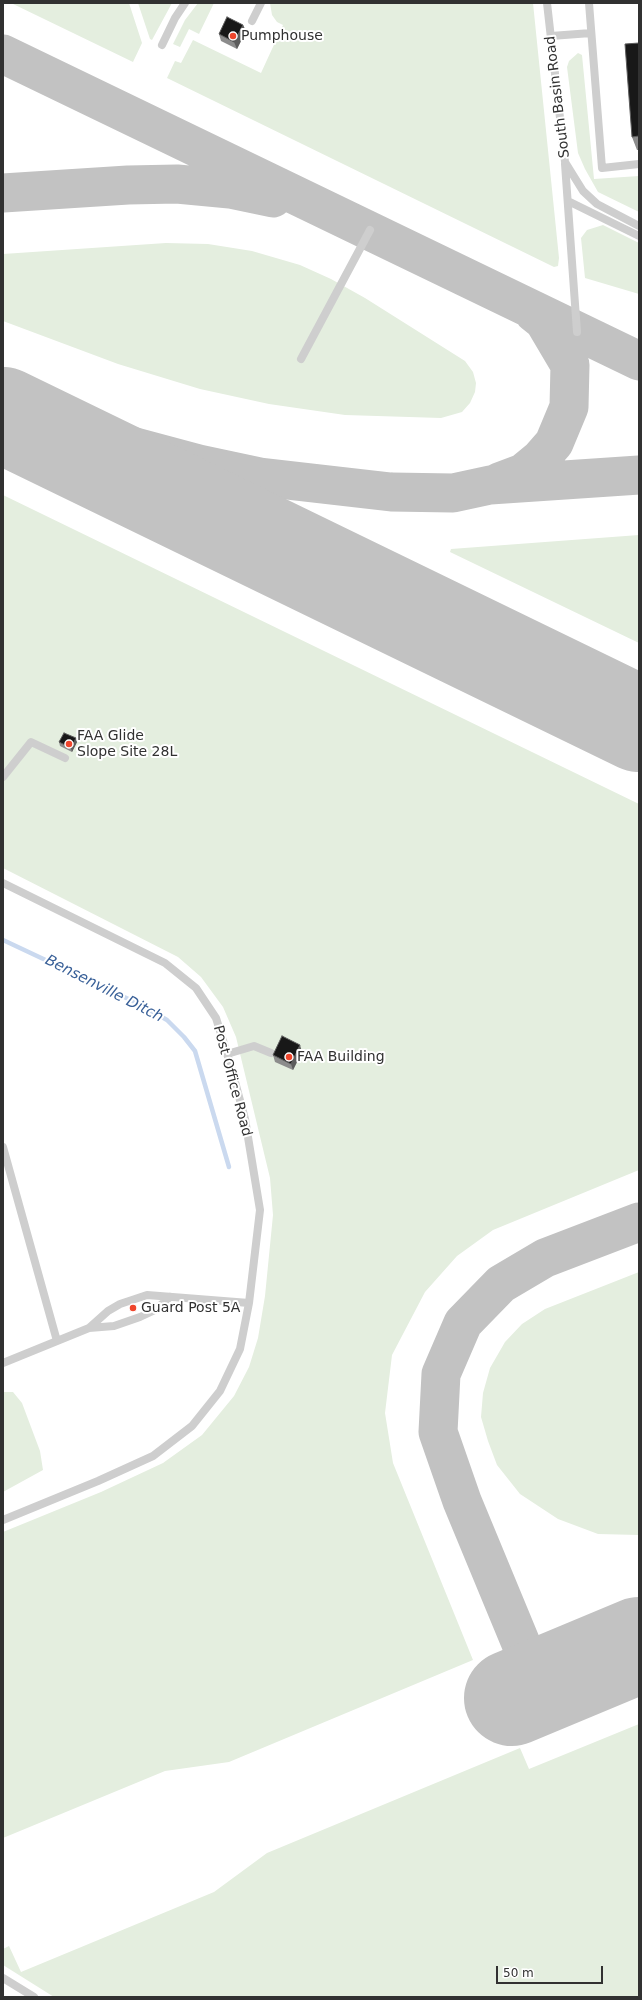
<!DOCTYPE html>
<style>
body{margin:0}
#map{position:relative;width:642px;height:2000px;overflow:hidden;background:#fff;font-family:"DejaVu Sans",sans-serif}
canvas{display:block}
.frame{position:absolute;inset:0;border:4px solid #313131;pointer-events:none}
.scale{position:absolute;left:496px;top:1966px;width:107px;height:18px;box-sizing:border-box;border:2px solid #313131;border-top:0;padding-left:5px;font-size:12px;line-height:14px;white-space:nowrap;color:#313131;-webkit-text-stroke:3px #fff;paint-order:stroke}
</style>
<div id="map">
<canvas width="642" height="2000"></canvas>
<div class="frame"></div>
<div class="scale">50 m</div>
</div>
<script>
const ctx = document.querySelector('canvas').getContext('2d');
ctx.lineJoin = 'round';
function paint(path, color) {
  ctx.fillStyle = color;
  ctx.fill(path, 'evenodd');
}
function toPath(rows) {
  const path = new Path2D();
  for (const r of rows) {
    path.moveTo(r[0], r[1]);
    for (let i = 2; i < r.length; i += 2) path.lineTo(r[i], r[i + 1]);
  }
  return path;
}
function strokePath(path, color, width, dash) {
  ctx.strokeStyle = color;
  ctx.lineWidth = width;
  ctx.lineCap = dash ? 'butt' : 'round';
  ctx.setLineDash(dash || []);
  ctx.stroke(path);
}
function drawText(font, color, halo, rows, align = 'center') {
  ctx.font = font + ' "DejaVu Sans",sans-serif';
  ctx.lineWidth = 4;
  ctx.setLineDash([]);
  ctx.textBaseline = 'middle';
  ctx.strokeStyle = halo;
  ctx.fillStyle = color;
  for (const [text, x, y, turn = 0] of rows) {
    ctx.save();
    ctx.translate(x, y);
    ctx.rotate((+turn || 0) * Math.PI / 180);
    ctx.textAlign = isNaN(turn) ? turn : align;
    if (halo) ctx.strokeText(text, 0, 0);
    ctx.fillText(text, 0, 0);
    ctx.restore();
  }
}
const green = toPath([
 [11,3,129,3,142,43,133,62],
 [138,3,172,3,152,40,150,39],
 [198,3,214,3,199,34,189,29,180,47,173,44,185,20],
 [270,3,533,3,559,258,558,266,554,267,167,78,175,61,181,63,193,40,261,73,283,25,277,22,272,15],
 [578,53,582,55,594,179,639,176,639,212,598,192,585,169,578,153,567,67,569,61],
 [603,225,639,243,639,294,585,278,581,238,587,230],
 [166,243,208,244,252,251,300,265,331,279,365,298,465,361,473,372,476,383,475,392,470,403,462,412,441,418,345,415,269,404,200,389,118,364,3,321,3,254],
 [3,495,639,804,639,1170,493,1230,457,1256,425,1292,392,1355,385,1413,393,1463,473,1660,229,1762,165,1771,3,1838,3,1532,101,1492,163,1463,202,1435,234,1396,249,1367,258,1338,265,1296,273,1215,270,1178,236,1037,223,1007,201,977,178,957,3,868],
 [639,535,639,643,450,552,451,549],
 [639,1272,639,1535,598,1534,558,1519,520,1494,497,1465,488,1441,481,1417,483,1393,490,1368,505,1342,522,1324,545,1309],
 [3,1392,13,1392,22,1403,40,1451,43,1470,3,1492],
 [639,1724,639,1997,54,1997,3,1965,3,1949,9,1946,21,1972,214,1892,267,1853,520,1748,529,1769]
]);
const stream = toPath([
 [3,940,139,1004,167,1020,184,1037,195,1051,229,1167]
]);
const taxiway = toPath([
 [3,54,639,361],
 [3,193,128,185,177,184,230,189,273,198],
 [3,404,102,438,199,464,260,477,391,492,453,493,490,485,639,475],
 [499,482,523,473,540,459,554,443,569,407,570,365,544,321,534,313],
 [539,1687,462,1501,438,1432,441,1374,463,1323,501,1284,545,1258,639,1222]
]);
const runway = toPath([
 [3,415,639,724],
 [512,1698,639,1645]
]);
const service = toPath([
 [547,3,565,162,583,191,597,204,639,226],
 [589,3,602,168,639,164],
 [252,21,261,3],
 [551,36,591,33],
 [162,45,175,18,185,3],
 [565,164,577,332],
 [568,201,639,236],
 [301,359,370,230],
 [3,777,31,742,65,758],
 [3,883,165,963,196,988,216,1018,230,1063,245,1119,260,1210,249,1303,240,1349,220,1391,192,1426,153,1456,98,1481,3,1520],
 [227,1054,254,1046,271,1053],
 [3,1147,57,1341],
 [89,1328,108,1311,120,1304,147,1295,249,1303],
 [3,1363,89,1328,114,1326,140,1317,155,1310,170,1297],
 [3,1978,34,1997]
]);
const wall = toPath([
 [243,25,246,31,237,49,221,41,219,34],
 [639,43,639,150,637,150,632,137],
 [76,738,77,742,72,752,60,746,59,742],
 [302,1052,293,1070,275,1062,273,1055]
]);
const shadedWall = toPath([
 [243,25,246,31,237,49,234,42],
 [76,738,77,742,72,752,71,748],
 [300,1045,302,1052,293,1070,291,1064]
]);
const building = toPath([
 [227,17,243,25,234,42,219,34,227,17],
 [639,43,639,136,632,137,625,44,639,43],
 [64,733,76,738,71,748,59,742,64,733],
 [282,1036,300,1045,291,1064,273,1055,282,1036]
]);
const markers = [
 [233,36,4,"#ef452c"],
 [69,744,4,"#ef452c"],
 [289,1057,4,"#ef452c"],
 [133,1308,4,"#ef452c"]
];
const poiNames = [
 ["Pumphouse",241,36],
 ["FAA Glide",77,736],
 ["Slope Site 28L",77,752],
 ["FAA Building",297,1057],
 ["Guard Post 5A",141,1308]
];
const streetNames = [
 ["South Basin Road",558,97,-97],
 ["Post Office Road",232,1081,75]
];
const waterNames = [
 ["Bensenville Ditch",104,989,27]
];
paint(green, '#e4eedf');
strokePath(stream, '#cad9ef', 4.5);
strokePath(taxiway, '#c2c2c2', 39);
strokePath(runway, '#c2c2c2', 96);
strokePath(service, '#cecece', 8);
paint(wall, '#8c8c8c');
paint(shadedWall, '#5d5d5d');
paint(building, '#181818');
strokePath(building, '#5d5d5d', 1);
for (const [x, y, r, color] of markers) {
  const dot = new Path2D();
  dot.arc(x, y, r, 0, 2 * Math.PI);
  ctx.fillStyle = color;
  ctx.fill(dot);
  strokePath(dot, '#fff', 1.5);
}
drawText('14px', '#313131', '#fff', poiNames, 'left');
drawText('14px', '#313131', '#fff', streetNames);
drawText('italic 15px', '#396098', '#fff', waterNames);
</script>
